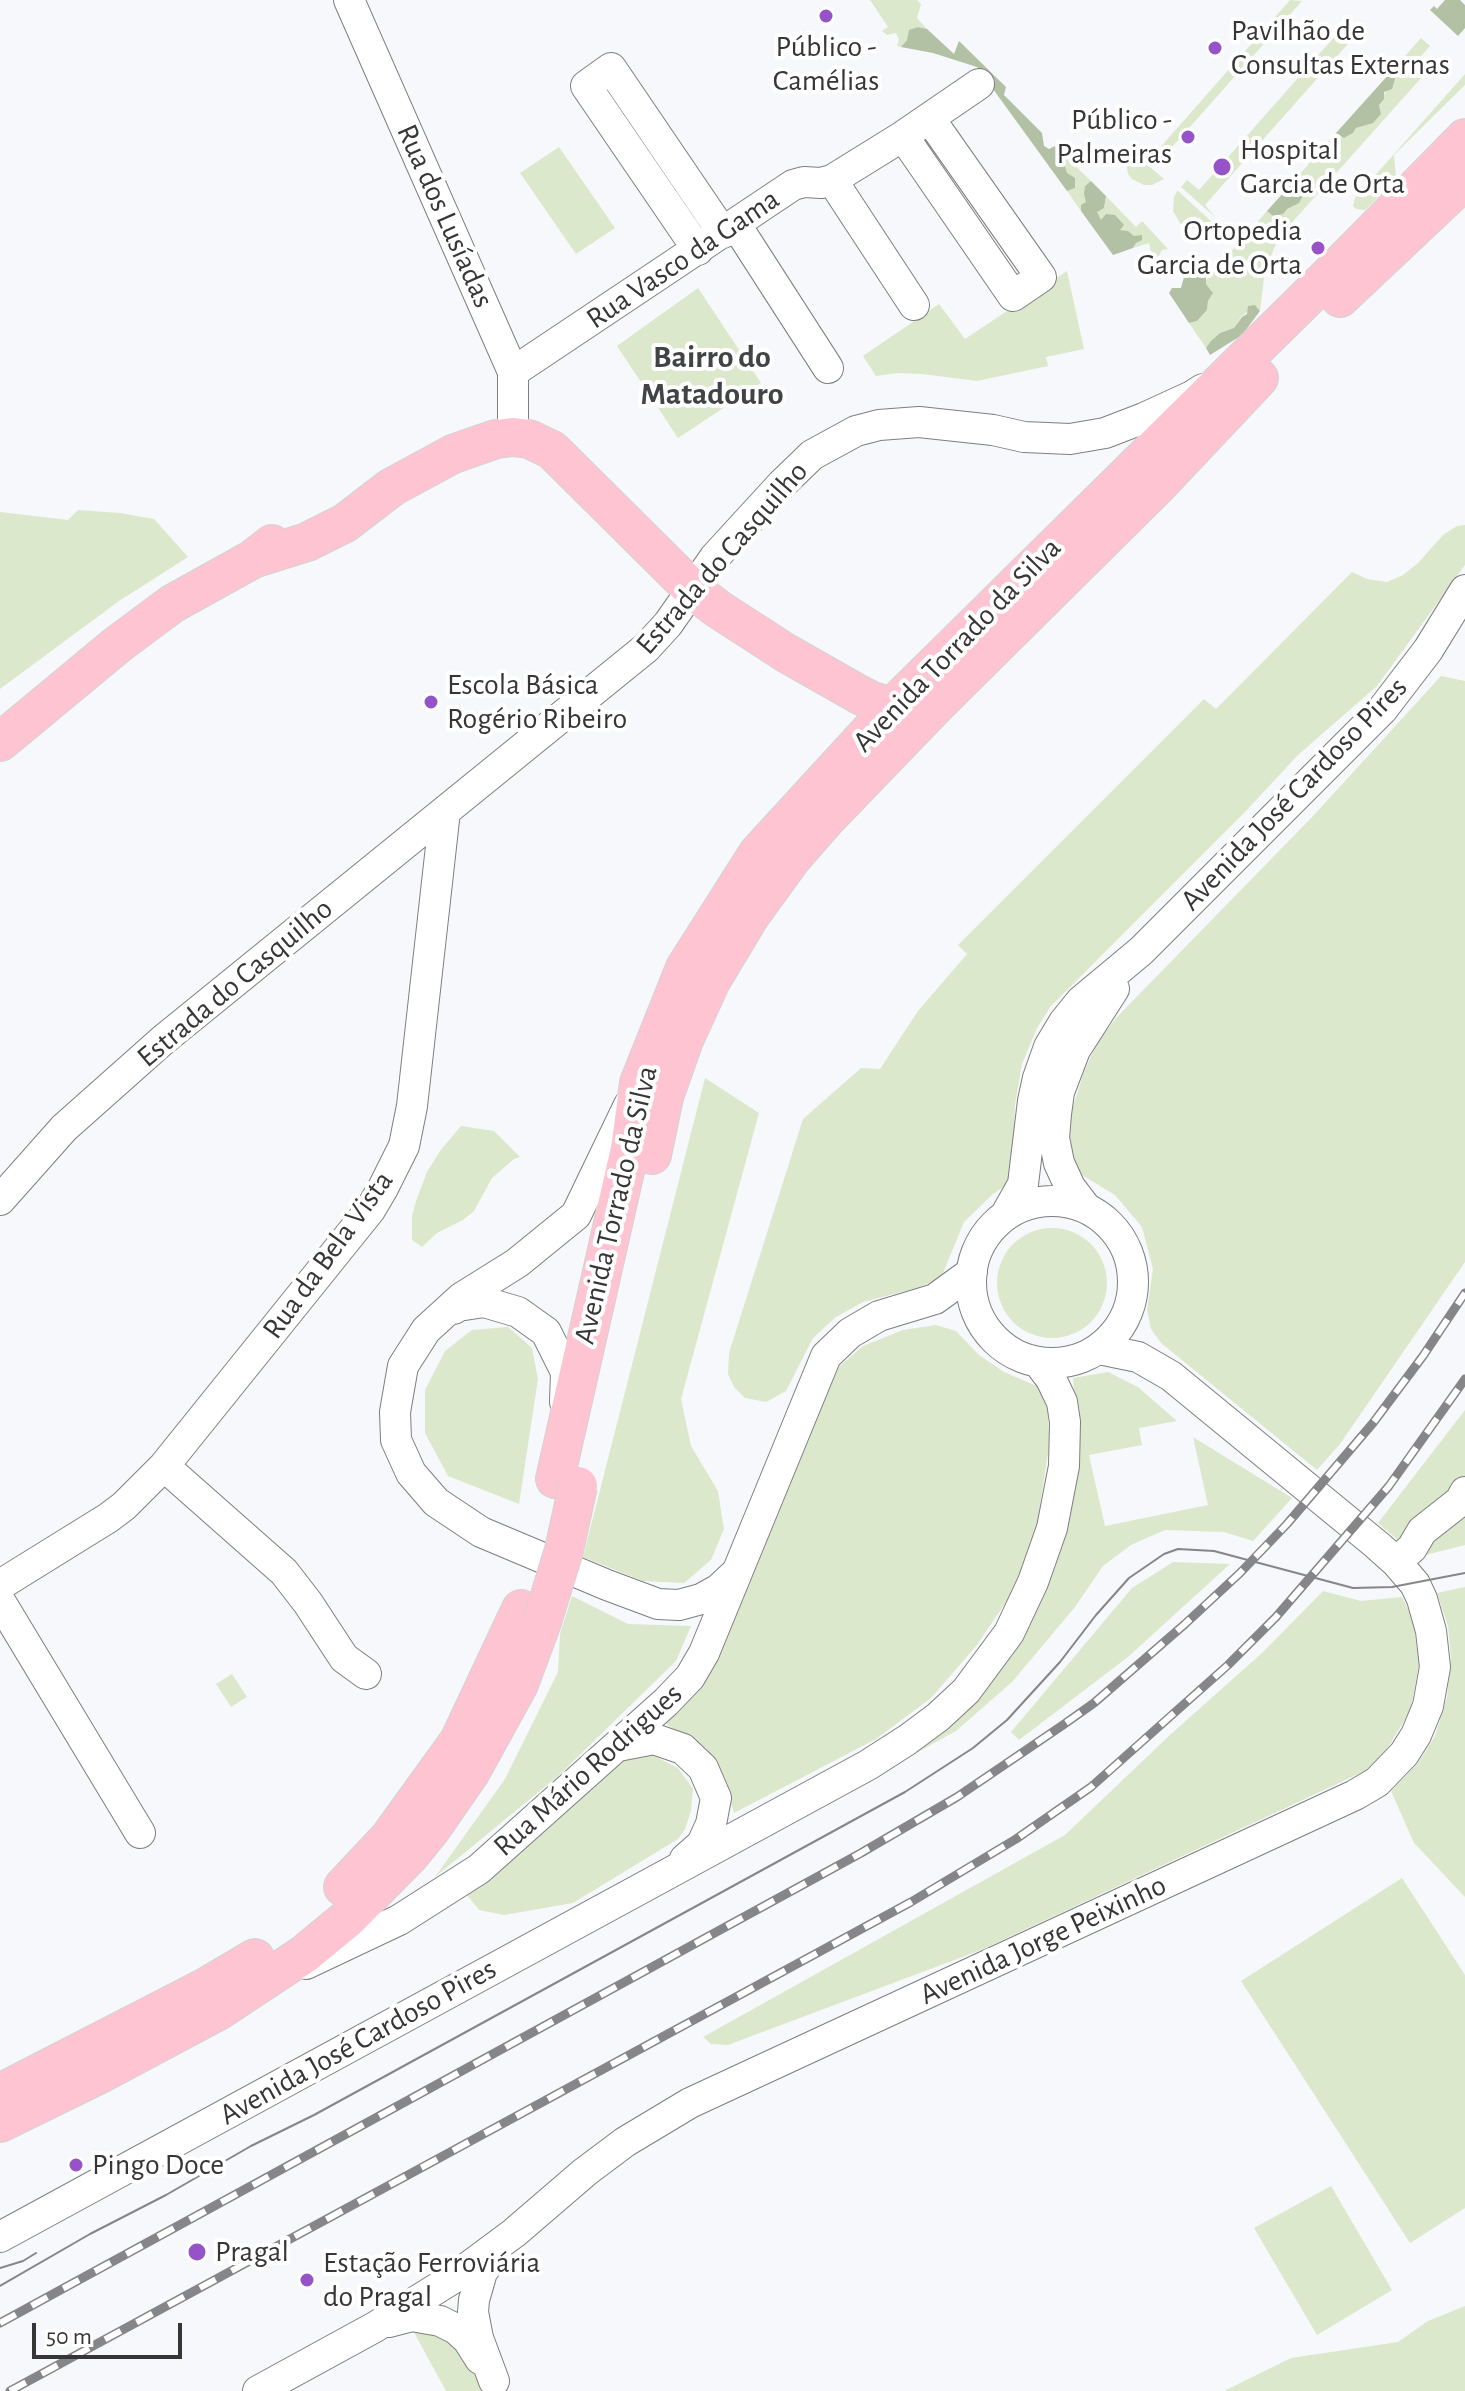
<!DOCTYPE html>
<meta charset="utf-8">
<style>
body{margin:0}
#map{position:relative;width:1465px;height:2391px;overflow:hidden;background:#f7f8fb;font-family:"Alegreya Sans",sans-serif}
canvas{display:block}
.scale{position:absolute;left:32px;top:2323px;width:150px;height:36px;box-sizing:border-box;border:4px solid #363637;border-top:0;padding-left:10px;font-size:24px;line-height:28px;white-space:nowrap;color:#363637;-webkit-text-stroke:6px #fff;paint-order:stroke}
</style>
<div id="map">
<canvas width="1465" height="2391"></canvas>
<div class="scale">50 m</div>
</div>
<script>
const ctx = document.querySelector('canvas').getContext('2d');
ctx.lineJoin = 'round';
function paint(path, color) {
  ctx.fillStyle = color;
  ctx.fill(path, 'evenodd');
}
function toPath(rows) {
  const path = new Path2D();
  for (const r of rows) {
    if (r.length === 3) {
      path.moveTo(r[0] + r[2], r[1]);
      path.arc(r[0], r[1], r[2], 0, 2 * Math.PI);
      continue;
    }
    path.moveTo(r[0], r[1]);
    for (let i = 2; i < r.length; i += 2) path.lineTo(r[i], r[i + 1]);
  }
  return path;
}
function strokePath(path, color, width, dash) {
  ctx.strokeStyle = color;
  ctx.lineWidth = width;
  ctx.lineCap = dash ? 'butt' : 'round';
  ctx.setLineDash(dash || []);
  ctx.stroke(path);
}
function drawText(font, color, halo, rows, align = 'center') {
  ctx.font = font + ' "Alegreya Sans",sans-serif';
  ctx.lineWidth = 8;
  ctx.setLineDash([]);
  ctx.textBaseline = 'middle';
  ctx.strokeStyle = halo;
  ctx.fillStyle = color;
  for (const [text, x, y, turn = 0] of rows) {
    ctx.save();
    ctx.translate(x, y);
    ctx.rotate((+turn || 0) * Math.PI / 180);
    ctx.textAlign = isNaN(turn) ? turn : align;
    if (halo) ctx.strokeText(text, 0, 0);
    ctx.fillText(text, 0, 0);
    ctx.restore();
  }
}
const green = toPath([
 [870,0,917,0,921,4,917,18,927,29,918,27,901,47,897,46,899,40,896,33,887,35,882,31,888,27],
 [1290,0,1302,1,1156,165,1150,159],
 [1343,27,1354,37,1205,205,1215,217,1181,187,1187,180,1199,190],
 [1421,38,1430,46,1416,62,1417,70,1423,76,1287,228,1276,244,1265,270,1260,311,1255,305,1241,317,1234,328,1220,333,1206,348,1189,323,1197,321,1207,310,1208,301,1213,293,1206,284,1206,280,1267,211,1273,216,1299,187,1302,183,1300,174,1336,133,1344,138,1353,133,1356,128,1373,122,1381,114,1379,105,1394,74,1390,73],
 [1465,74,1465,85,1394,155,1396,179,1365,210,1356,209,1353,206,1355,198],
 [559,147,615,228,576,254,520,173],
 [1130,150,1164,179,1152,185,1144,185,1132,179,1128,174,1126,161],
 [1061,152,1091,181,1085,186,1086,202,1082,205,1081,211,1067,191,1075,188,1067,173],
 [1177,191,1178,191,1211,221,1200,228,1192,228,1180,223,1173,211,1174,197],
 [1106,196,1136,227,1142,221,1168,249,1162,250,1154,265,1149,243,1133,248,1136,243,1134,236,1101,221,1097,215,1097,211,1104,208],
 [1067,271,1084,349,1046,357,1048,366,977,381,922,374,897,373,876,376,863,356,939,304,965,339],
 [698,288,761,383,678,438,617,346],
 [78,510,120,513,154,519,188,557,119,601,0,689,0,512,68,520],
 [1465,525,1465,565,1377,686,1298,755,1244,813,1051,1006,1037,1028,1022,1064,1015,1105,1013,1171,1006,1185,993,1194,964,1222,941,1278,917,1288,863,1302,836,1317,813,1338,786,1391,766,1402,745,1398,734,1387,728,1374,729,1353,803,1119,861,1068,880,1069,918,1011,967,954,958,945,1204,699,1216,709,1352,572,1367,579,1387,582,1403,575,1418,563,1443,535,1457,526],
 [1441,676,1465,681,1465,1262,1340,1444,1317,1470,1161,1343,1151,1329,1147,1310,1153,1269,1142,1227,1115,1195,1082,1175,1073,1167,1068,1148,1071,1113,1084,1072,1096,1045,1116,1018,1314,815],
 [705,1078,759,1113,681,1399,691,1446,718,1491,724,1529,711,1560,684,1583,643,1581,583,1557],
 [461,1126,494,1131,520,1157,514,1159,492,1178,474,1211,463,1220,437,1233,422,1247,412,1240,412,1216,416,1201,427,1172,440,1151],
 [1052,1283,55],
 [936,1325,956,1331,979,1355,1004,1372,1039,1387,1048,1408,1049,1447,1036,1531,1012,1593,977,1645,931,1698,876,1739,734,1813,724,1778,706,1748,659,1720,834,1371,863,1346,903,1330],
 [508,1327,532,1348,538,1379,519,1504,448,1476,425,1433,425,1390,445,1351,472,1330],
 [1108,1372,1138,1387,1177,1421,1139,1428,1142,1445,1089,1455,1105,1526,1208,1505,1193,1437,1292,1498,1253,1541,1224,1532,1165,1530,1131,1545,1103,1566,1075,1607,1012,1682,956,1731,862,1783,1026,1627,1078,1433,1073,1378],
 [1465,1410,1465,1545,1418,1557,1378,1523],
 [1173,1562,1230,1564,1128,1657,1019,1740,1011,1732,1132,1588],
 [1465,1587,1465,1897,1414,1843,1391,1791,1418,1763,1435,1736,1447,1697,1451,1658,1448,1626,1437,1593],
 [1323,1591,1361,1601,1402,1597,1413,1619,1419,1665,1410,1711,1387,1749,1369,1769,981,1950,728,2045,711,2044,703,2037,1065,1835,1171,1734,1262,1653],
 [572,1596,628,1624,691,1626,676,1661,558,1776,435,1877,505,1779,558,1672,560,1634],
 [232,1674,247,1697,231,1707,216,1684],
 [652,1755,678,1768,693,1789,691,1811,685,1829,678,1839,573,1903,504,1915,479,1910,467,1895,490,1879,626,1758],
 [1402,1878,1465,1975,1465,2208,1410,2243,1241,1981],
 [1331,2186,1392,2290,1317,2335,1254,2228],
 [1465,2306,1465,2391,1224,2391,1291,2358,1398,2342,1428,2321],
 [411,2327,432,2329,460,2347,484,2391,446,2391]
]);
const forest = toPath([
 [1445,0,1460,0,1465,5,1465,28,1458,36,1430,10,1434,6,1437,9],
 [918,27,927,29,954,54,959,41,1006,87,1004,95,1042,133,1044,146,1049,149,1055,146,1061,152,1067,173,1075,178,1075,188,1067,191,977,67,933,53,901,47,907,40,909,30],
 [1390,73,1394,74,1395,79,1392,89,1384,92,1384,99,1379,105,1381,114,1373,123,1356,128,1353,133,1344,138,1336,133],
 [1300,174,1302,183,1299,188,1304,194,1299,203,1287,209,1283,214,1273,216,1267,211],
 [1091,181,1106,196,1104,208,1097,212,1101,220,1106,214,1115,215,1124,225,1120,230,1128,231,1134,236,1142,235,1142,240,1136,243,1133,248,1113,255,1081,211,1081,205,1086,202,1084,194,1085,186],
 [1195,267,1206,277,1206,284,1213,293,1208,301,1207,310,1197,321,1189,323,1169,293,1172,288,1181,288,1184,277],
 [1255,305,1260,311,1242,335,1210,355,1206,348,1211,341,1220,333,1234,328,1242,317,1247,314,1248,306]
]);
const minor = toPath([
 [349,0,513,372,513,437],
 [903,136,1013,296,1041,277,930,119],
 [832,180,914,305],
 [736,225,828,368],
 [698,250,586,86,611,68,723,233],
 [513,372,793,185,804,182,821,183,832,180,903,136,979,84],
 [629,1105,576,1215,517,1263,461,1298,426,1330,403,1366,395,1412,396,1440,411,1473,436,1502,481,1532,607,1585,658,1604,679,1605,701,1599,719,1589,735,1574],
 [0,1200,64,1128,163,1040,646,648,668,624,715,557,782,484,812,455,856,431,879,425,919,422,993,430,1024,437,1070,439,1105,433,1144,418,1192,396,1203,389],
 [1052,1282,81],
 [1086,1208,1070,1187,1059,1163,1054,1138,1056,1114,1059,1092,1075,1050,1114,989],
 [1005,1216,1023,1184,1033,1101,1038,1078,1049,1047,1064,1022,1081,1001,1141,951,1382,710,1428,650,1465,590],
 [454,1309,458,1306,484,1302,518,1312,546,1332,566,1372,565,1402],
 [164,1466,284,1572,308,1603,344,1658,366,1674],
 [1396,1562,1412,1548,1422,1531,1460,1501,1465,1492],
 [0,1585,108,1518,124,1506,164,1466,370,1210,383,1188,404,1146,412,1106,445,811],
 [0,1601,140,1833],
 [618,1746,654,1739,683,1749,703,1768,716,1798,711,1824,702,1844,685,1859],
 [306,1964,399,1920,479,1869,666,1702,690,1677,704,1653,826,1356,850,1333,879,1316,935,1299,972,1272],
 [0,2237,868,1765,907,1740,938,1717,966,1691,1009,1633,1033,1582,1052,1528,1064,1466,1065,1422,1062,1402,1051,1379,1038,1362],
 [389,2322,412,2316,440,2321,456,2329,468,2340,480,2359],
 [494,2381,478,2338,473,2312,474,2300,482,2272,496,2253],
 [258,2391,375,2327,452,2279,514,2233,585,2172,625,2142,690,2103,1355,1795,1377,1782,1404,1754,1416,1735,1428,1706,1435,1667,1431,1631,1422,1599,1415,1584,1396,1562,1377,1545,1171,1376,1138,1357,1099,1349]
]);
const major = toPath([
 [1340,298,1465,180],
 [253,559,307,542,345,523,392,487,453,454,496,439,513,437,529,439,552,450,693,590,718,609,786,653,860,695,872,701,892,707,913,709],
 [0,742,117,645,172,604,253,559,272,544],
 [652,1155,664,1097,684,1040,711,981,750,916,792,858,827,818,935,706,1159,484,1259,378],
 [555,1479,630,1149,639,1083,685,968,758,853,892,707,1345,260,1465,138],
 [343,1887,389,1838,459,1741,521,1609],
 [0,2093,206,1987,255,1958],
 [0,2123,98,2075,218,2011,303,1955,348,1918,411,1854,432,1828,470,1773,519,1684,542,1622]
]);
const tram = toPath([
 [0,2268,23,2261,36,2253],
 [0,2286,90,2234,166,2195,251,2146,314,2115,905,1792,973,1748,1007,1720,1060,1662,1096,1615,1129,1578,1164,1554,1178,1549,1214,1551,1353,1588,1392,1587,1465,1573]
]);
const rail = toPath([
 [0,2323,861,1853,957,1797,1063,1725,1094,1703,1185,1624,1240,1573,1287,1524,1373,1423,1423,1356,1465,1293],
 [10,2391,911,1902,1016,1839,1091,1787,1228,1665,1276,1617,1389,1486,1465,1379]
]);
const majorBridge = toPath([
 [542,1622,564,1550,578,1486]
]);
const markers = [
 [826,16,8,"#9652c7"],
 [1215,48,8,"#9652c7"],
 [1188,137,8,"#9652c7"],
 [1222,167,10,"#9652c7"],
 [1318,248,8,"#9652c7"],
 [431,702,8,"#9652c7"],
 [76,2165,8,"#9652c7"],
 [197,2252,10,"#9652c7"],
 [307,2280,8,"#9652c7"]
];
const poiNames = [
 ["Pavilhão de",1231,31],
 ["Consultas Externas",1231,65],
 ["Público -",826,47,"center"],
 ["Camélias",826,81,"center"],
 ["Público -",1172,120,"right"],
 ["Palmeiras",1172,154,"right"],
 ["Hospital",1240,150],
 ["Garcia de Orta",1240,184],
 ["Ortopedia",1302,231,"right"],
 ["Garcia de Orta",1302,265,"right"],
 ["Escola Básica",447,685],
 ["Rogério Ribeiro",447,719],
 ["Pingo Doce",92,2165],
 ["Pragal",215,2252],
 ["Estação Ferroviária",323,2263],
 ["do Pragal",323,2297]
];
const streetNames = [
 ["Rua dos Lusíadas",445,216,66],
 ["Rua Vasco da Gama",683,259,-34],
 ["Estrada do Casquilho",722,558,-49],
 ["Avenida Torrado da Silva",957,645,-46],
 ["Avenida José Cardoso Pires",1294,794,-46],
 ["Estrada do Casquilho",235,983,-40],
 ["Avenida Torrado da Silva",616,1205,-77],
 ["Rua da Bela Vista",328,1255,-54],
 ["Rua Mário Rodrigues",588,1770,-42],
 ["Avenida Jorge Peixinho",1043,1940,-25],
 ["Avenida José Cardoso Pires",358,2042,-29]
];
const neighbourhoodNames = [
 ["Bairro do",712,357],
 ["Matadouro",712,394]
];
paint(green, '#dbe8cc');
paint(forest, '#b2c0a3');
strokePath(minor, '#7d7e80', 32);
strokePath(major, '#d3d3d3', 40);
strokePath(minor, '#fff', 30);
strokePath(major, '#ffc4d1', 38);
strokePath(tram, '#868688', 2);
strokePath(rail, '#868688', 9);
strokePath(rail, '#fff', 6, [18]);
strokePath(majorBridge, '#d3d3d3', 40, []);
strokePath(majorBridge, '#ffc4d1', 38);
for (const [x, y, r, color] of markers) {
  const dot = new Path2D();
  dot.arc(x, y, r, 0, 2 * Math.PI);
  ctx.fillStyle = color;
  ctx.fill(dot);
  strokePath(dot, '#fff', 3);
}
drawText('30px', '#363637', '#fff', poiNames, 'left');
drawText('30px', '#363637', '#fff', streetNames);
drawText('bold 32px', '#424345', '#fff', neighbourhoodNames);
</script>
